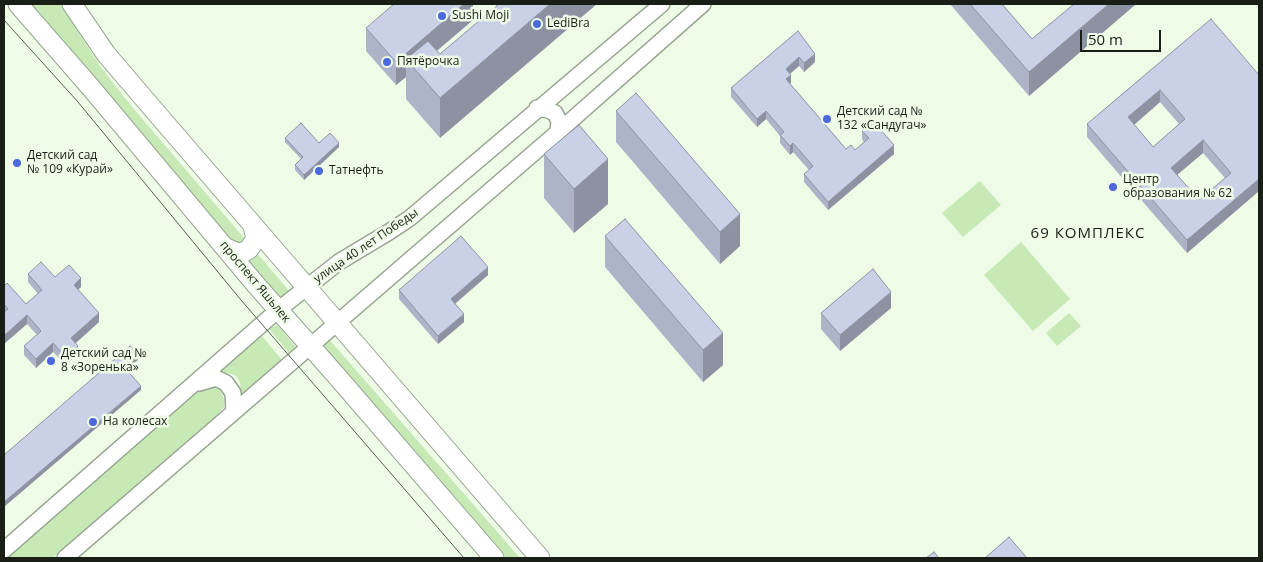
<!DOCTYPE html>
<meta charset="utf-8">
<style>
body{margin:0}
#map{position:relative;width:1263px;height:562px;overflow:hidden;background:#eefce7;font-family:"Open Sans",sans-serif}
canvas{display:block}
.frame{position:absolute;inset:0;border:5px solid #191e17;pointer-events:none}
.scale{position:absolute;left:1080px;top:30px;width:81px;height:22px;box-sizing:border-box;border:2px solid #191e17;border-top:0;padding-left:6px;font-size:15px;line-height:18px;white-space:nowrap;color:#191e17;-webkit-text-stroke:4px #eefce7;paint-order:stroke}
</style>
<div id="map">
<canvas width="1263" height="562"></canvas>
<div class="frame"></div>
<div class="scale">50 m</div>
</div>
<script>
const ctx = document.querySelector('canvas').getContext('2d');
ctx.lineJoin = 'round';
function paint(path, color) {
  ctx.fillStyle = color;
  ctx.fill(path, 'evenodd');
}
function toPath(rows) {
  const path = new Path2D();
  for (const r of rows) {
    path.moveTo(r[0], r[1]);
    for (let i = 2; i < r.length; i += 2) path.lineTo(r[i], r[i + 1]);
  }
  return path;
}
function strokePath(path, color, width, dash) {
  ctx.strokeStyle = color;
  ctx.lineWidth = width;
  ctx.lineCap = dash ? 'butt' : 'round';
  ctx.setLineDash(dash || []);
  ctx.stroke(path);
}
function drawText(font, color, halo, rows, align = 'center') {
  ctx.font = font + ' "Open Sans",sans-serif';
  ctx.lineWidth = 5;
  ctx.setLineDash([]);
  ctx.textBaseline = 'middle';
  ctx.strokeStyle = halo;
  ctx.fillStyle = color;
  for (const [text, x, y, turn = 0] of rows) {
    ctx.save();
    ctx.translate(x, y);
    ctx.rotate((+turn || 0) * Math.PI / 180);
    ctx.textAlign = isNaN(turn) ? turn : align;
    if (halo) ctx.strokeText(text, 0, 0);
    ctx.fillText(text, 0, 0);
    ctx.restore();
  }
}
const green = toPath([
 [22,4,60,4,100,66,128,102,291,293,280,301],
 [980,181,1001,205,963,237,942,213],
 [1021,242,1070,299,1033,331,984,275],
 [1069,313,1081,326,1057,346,1046,333],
 [277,325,296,347,295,350,290,354,269,329],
 [262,336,282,360,241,395,240,382,235,375,219,371],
 [328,338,520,558,504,558,339,371,318,346],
 [211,384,219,388,224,399,224,407,217,415,53,558,10,558,10,552,201,386]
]);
const minor = toPath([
 [537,108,548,110,555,113,559,121,558,132],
 [199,383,216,378,226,383,233,393,234,412],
 [4,550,278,310,339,262,389,232,410,218,662,4],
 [65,558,558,132,703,4]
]);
const major = toPath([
 [18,4,92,89,257,286,335,374,494,558],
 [72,4,106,54,153,109,540,558],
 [226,248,238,253,244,252,249,249,256,239,253,226]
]);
const tram = toPath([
 [4,20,78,102,241,300,464,558]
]);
const wall = toPath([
 [473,4,473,20,437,51,440,54,499,4,440,138,406,99,406,77,396,85,366,51,366,28],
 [950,4,1002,4,1032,39,1074,4,1136,4,1029,96],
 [1211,19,1259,191,1187,253,1087,137,1087,124],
 [1160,102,1179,124,1153,147,1134,125],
 [1203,153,1225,178,1199,200,1177,175],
 [798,31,815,62,804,72,799,66,790,74,790,84,846,149,855,150,864,142,862,139,862,131,894,154,828,210,804,182,804,174,809,170,793,152,790,155,780,143,780,136,766,119,757,127,731,97,731,88],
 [616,111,740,246,720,264,616,142],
 [285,138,319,143,339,147,304,180,295,170,295,165,301,159,285,142],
 [544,154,608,204,574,233,544,198],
 [605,236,723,365,703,382,605,267],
 [28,274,55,277,81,287,78,290,99,322,76,343,78,354,66,365,53,352,36,368,24,355,24,346,37,335,27,324,5,343,4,342,4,286,26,304,38,294,28,282],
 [488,275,455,304,464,322,438,344,399,299,399,290],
 [891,308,840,351,821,329,821,313]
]);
const shadedWall = toPath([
 [464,4,473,4,473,20,415,69,406,59,406,77,396,85,396,62],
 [550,4,597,4,440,138,440,98],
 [1109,4,1136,4,1029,96,1029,72],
 [815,54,815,62,804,72,804,63],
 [799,57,799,66,786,77,786,69],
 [791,75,791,83,786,87,786,79],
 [1160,90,1160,102,1128,130,1128,117],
 [766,111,766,119,757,127,757,119],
 [1203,140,1203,153,1171,180,1171,168],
 [339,143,339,147,304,180,304,175],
 [793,143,793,152,790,155,790,146],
 [894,145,894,154,828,210,828,202],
 [608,159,608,204,574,233,574,189],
 [1259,179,1259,191,1187,253,1187,240],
 [740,214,740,246,720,264,720,232],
 [488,267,488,275,451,307,451,299],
 [81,278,81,287,74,293,74,285],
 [891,292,891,308,840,351,840,335],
 [99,313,99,322,71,347,71,338],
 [464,314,464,322,438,344,438,336],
 [27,315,27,324,5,343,5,335],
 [723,333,723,365,703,382,703,350],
 [53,343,53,352,36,368,36,359],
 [78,346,78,354,66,365,66,357],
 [138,355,138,360,124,371,124,367],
 [141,386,141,390,4,507,4,502]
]);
const building = toPath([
 [394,4,464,4,396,62,366,28,394,4],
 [499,4,550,4,440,98,406,59,428,41,440,54,499,4],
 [970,4,1002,4,1032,39,1074,4,1109,4,1029,72,970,4],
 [1211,19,1259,75,1259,179,1187,240,1087,124,1211,19],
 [1160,90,1185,119,1153,147,1128,117,1160,90],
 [1203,140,1231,173,1199,200,1171,168,1203,140],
 [798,31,815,54,804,63,799,57,786,69,791,75,786,79,846,149,851,145,855,150,869,138,862,131,873,121,894,145,828,202,804,174,813,166,793,143,790,146,780,135,784,132,766,111,757,119,731,88,798,31],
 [636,93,740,214,720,232,616,111,636,93],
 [301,123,319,143,330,133,339,143,304,175,295,165,303,157,285,138,301,123],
 [579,125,608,159,574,189,544,154,579,125],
 [625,219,723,333,703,350,605,236,625,219],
 [461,236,488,267,451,299,464,314,438,336,399,290,461,236],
 [41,262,55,277,69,265,81,278,74,285,99,313,71,338,78,346,66,357,53,343,36,359,24,346,41,331,27,315,5,335,4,333,4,312,8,309,4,304,4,286,7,283,26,304,42,290,28,274,41,262],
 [873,269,891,292,840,335,821,313,873,269],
 [130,346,138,355,124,367,141,386,4,502,4,455,130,346],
 [1009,537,1027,558,985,558,1009,537],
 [934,552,939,558,926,558,934,552]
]);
const markers = [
 [442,16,5,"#4c68dd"],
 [537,24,5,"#4c68dd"],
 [387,62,5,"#4c68dd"],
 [827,119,5,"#4c68dd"],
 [17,163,5,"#4c68dd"],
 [319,171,5,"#4c68dd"],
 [1113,187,5,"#4c68dd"],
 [51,361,5,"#4c68dd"],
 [93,422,5,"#4c68dd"]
];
const poiNames = [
 ["Sushi Moji",452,16],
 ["LediBra",547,24],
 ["Пятёрочка",397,62],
 ["Детский сад №",837,112],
 ["132 «Сандугач»",837,126],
 ["Детский сад",27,156],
 ["№ 109 «Курай»",27,170],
 ["Татнефть",329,171],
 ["Центр",1123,180],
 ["образования № 62",1123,194],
 ["Детский сад №",61,354],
 ["8 «Зоренька»",61,368],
 ["На колесах",103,422]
];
const streetNames = [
 ["улица 40 лет Победы",366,246,-34],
 ["проспект Яшьлек",255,282,50]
];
const quarterNames = [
 ["69 КОМПЛЕКС",1088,234]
];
paint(green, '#c7e9b6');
strokePath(minor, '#97a491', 18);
strokePath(major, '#97a491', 21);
strokePath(minor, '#fff', 15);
strokePath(major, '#fff', 19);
strokePath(tram, '#565d52', 1);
paint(wall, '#adb4c7');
paint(shadedWall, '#8d92a2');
paint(building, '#c9d1e7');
strokePath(building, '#8d92a2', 1);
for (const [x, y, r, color] of markers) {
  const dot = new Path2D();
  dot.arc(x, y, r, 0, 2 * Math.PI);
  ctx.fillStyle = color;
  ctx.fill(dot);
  strokePath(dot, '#eefce7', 2);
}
drawText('12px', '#191e17', '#eefce7', poiNames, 'left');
drawText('12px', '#191e17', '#eefce7', streetNames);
ctx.letterSpacing = '1px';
drawText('15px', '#191e17', '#eefce7', quarterNames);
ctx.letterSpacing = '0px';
</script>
